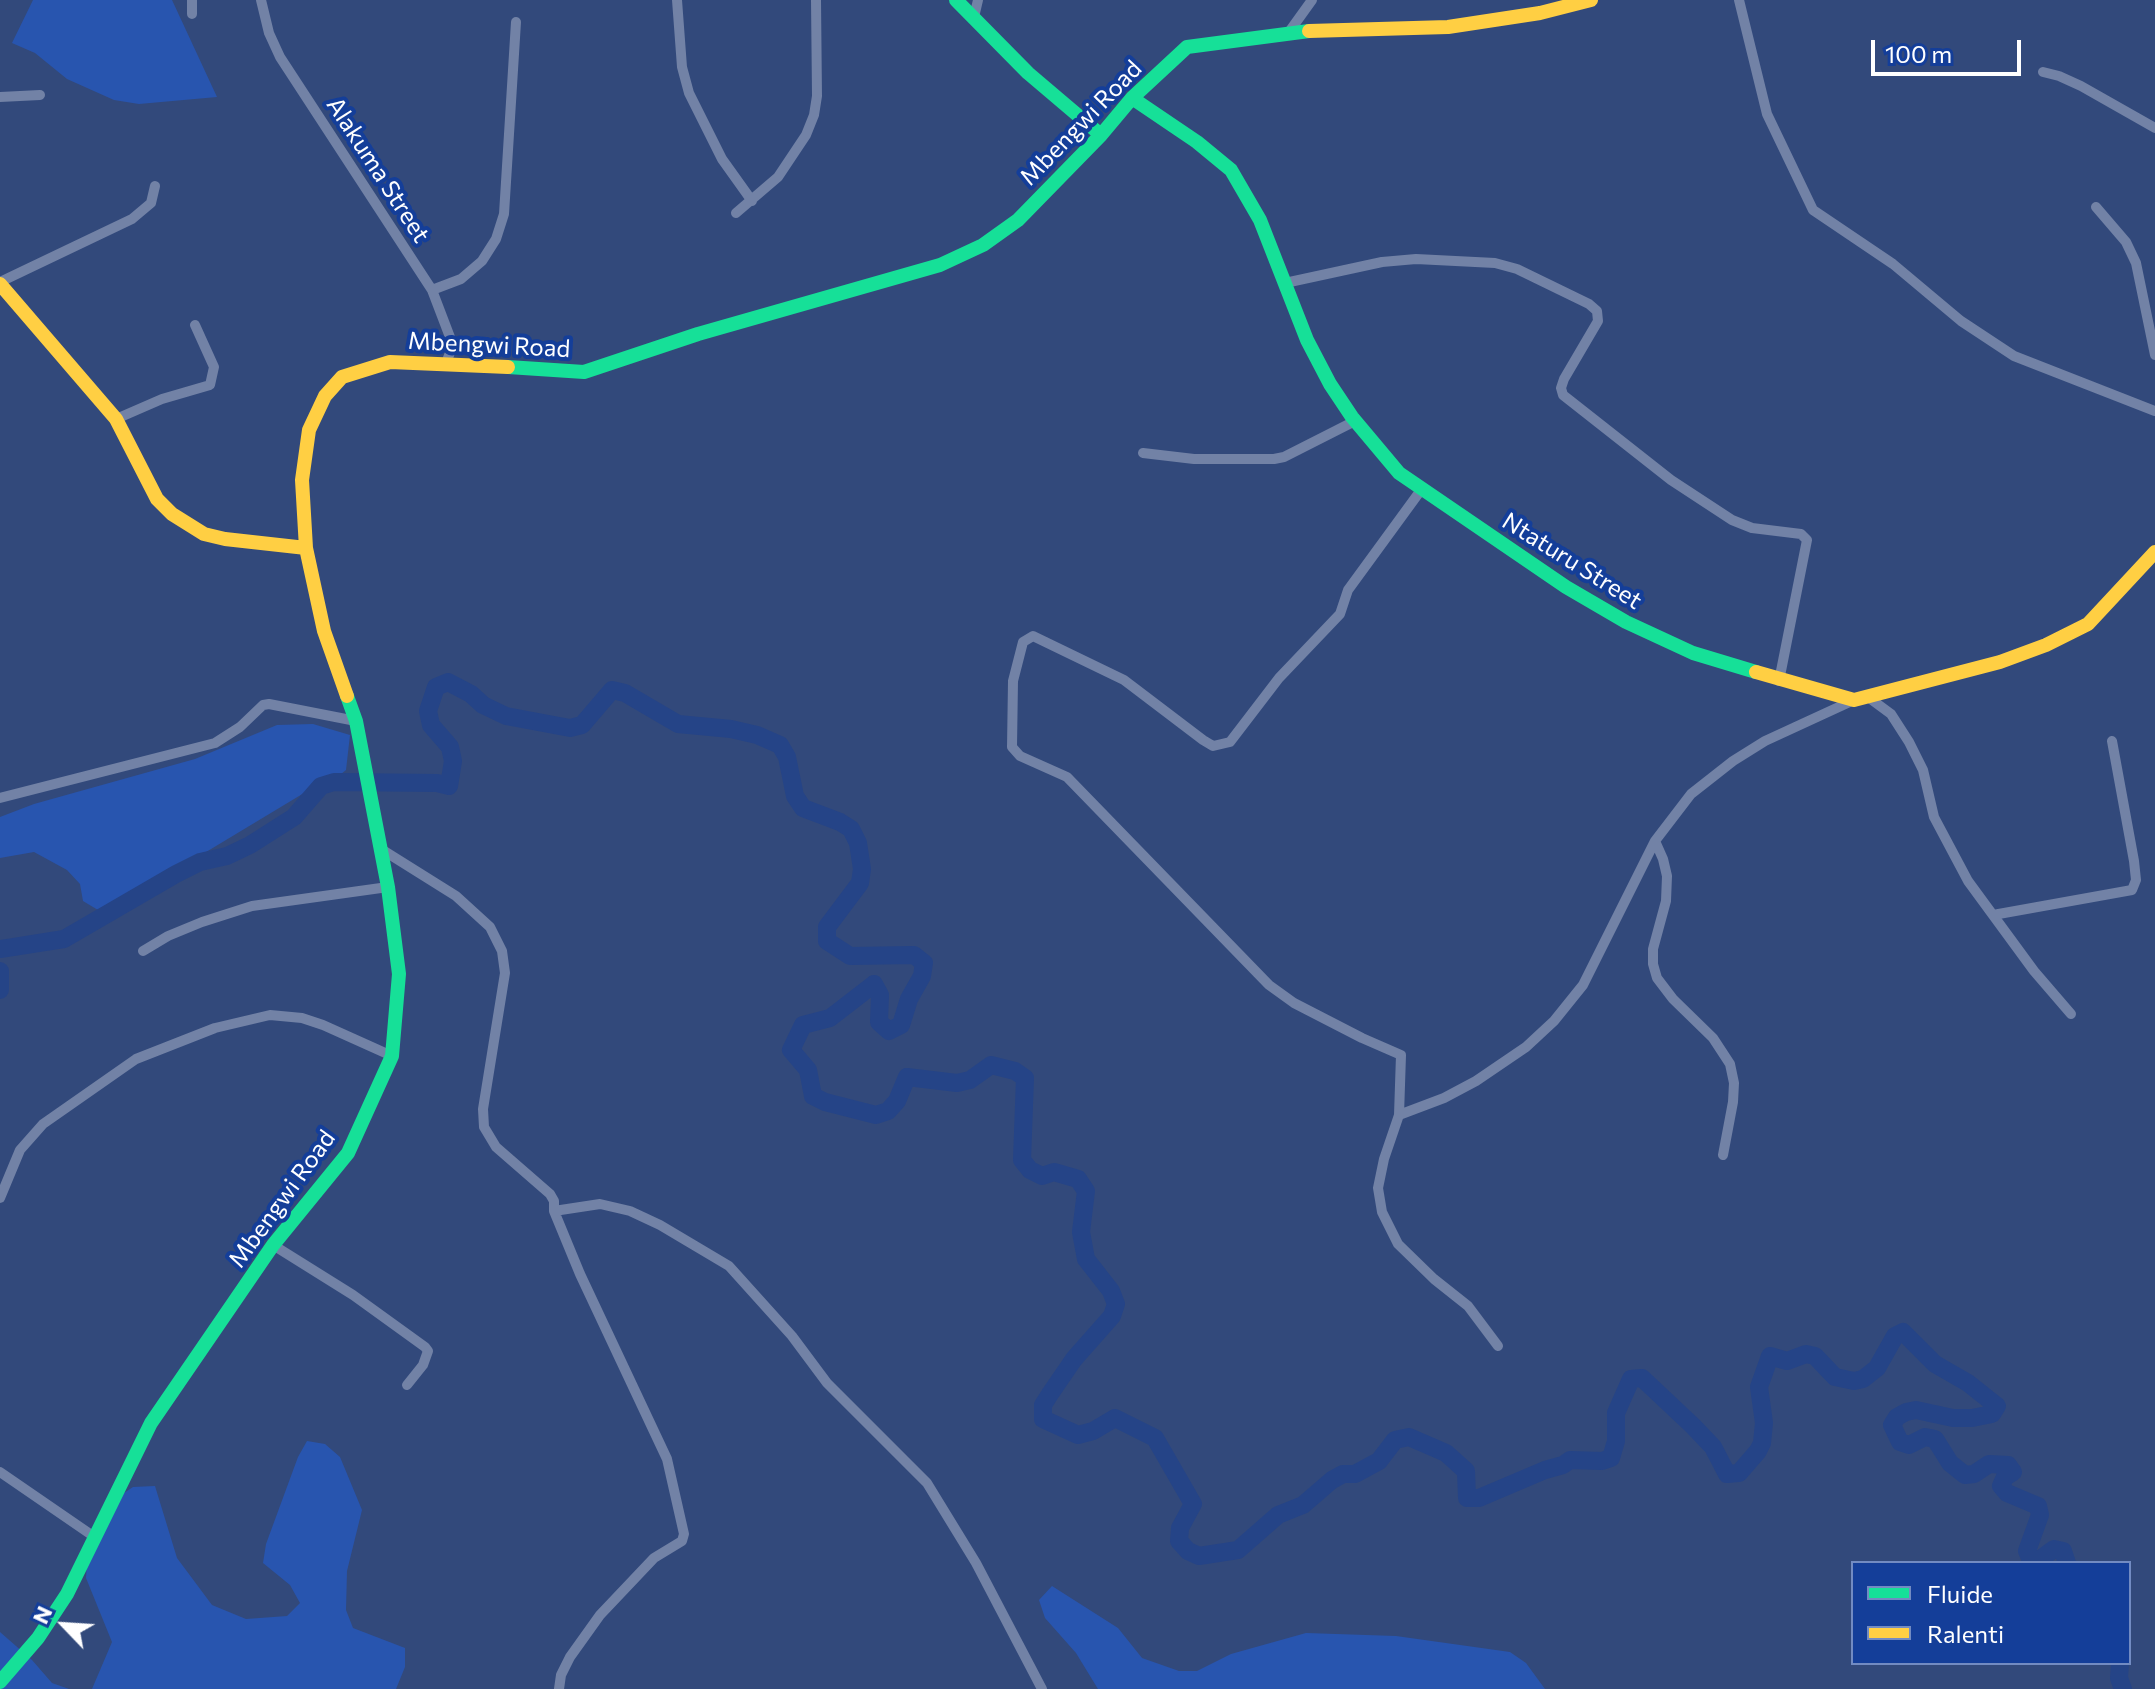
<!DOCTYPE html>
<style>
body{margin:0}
#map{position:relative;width:2155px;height:1689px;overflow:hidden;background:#32497b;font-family:Commissioner,sans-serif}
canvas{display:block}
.legend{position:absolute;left:1851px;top:1561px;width:280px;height:104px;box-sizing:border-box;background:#143e99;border:2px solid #728bc2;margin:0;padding:10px 14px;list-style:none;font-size:24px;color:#fff}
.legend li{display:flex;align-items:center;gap:16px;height:40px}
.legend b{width:40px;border:2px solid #728bc2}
.north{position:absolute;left:24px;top:1585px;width:80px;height:80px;-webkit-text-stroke:6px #143e99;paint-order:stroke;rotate:295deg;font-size:22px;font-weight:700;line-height:32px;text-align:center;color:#fff}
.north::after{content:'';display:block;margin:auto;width:28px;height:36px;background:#fff;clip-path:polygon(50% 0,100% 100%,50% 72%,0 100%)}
.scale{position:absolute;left:1871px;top:40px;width:150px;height:36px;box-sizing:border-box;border:4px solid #fff;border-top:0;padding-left:10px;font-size:24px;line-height:28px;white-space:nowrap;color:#fff;-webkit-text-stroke:6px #143e99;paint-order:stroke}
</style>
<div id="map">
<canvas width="2155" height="1689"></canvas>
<ul class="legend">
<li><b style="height:10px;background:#16e098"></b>Fluide</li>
<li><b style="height:10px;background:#ffcf43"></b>Ralenti</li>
</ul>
<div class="north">N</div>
<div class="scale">100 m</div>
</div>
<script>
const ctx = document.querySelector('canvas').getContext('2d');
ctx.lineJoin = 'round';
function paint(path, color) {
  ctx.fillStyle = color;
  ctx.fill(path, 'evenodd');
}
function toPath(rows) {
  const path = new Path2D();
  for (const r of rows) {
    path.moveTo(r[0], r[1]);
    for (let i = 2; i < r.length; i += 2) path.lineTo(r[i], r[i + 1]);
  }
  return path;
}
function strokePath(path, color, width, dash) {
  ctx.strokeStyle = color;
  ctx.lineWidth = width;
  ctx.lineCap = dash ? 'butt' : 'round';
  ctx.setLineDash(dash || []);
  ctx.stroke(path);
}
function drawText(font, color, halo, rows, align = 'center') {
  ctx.font = font + ' Commissioner,sans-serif';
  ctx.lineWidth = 8;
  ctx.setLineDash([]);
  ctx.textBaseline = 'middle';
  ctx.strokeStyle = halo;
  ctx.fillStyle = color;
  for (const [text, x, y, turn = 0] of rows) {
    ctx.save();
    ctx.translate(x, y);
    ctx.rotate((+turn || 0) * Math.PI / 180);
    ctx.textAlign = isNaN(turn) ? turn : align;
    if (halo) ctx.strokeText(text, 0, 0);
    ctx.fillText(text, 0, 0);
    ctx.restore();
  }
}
const green = toPath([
 [33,0,172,0,217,97,139,104,114,100,67,79,35,53,12,43],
 [313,724,350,735,346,770,331,782,314,787,133,896,98,910,83,901,80,884,67,870,34,852,0,858,0,817,34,804,195,759,277,725],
 [307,1441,325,1444,340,1457,362,1510,347,1571,346,1610,353,1628,405,1648,405,1667,396,1689,92,1689,112,1642,86,1578,89,1532,109,1503,133,1487,155,1486,177,1558,212,1605,246,1619,287,1616,300,1603,290,1585,263,1563,266,1544,298,1457],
 [1052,1586,1118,1628,1142,1658,1179,1671,1197,1671,1231,1654,1306,1633,1396,1636,1510,1652,1526,1663,1545,1689,1098,1689,1076,1653,1045,1618,1039,1600],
 [0,1632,32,1660,52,1683,69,1689,0,1689]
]);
const river = toPath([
 [0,949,64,939,176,874,200,862,227,856,250,845,294,817,321,786,334,782,437,783,449,786,453,761,450,747,431,725,428,711,436,687,448,682,471,694,483,705,506,716,570,728,582,725,612,690,625,693,678,724,731,729,757,735,780,745,787,757,795,796,803,808,840,822,851,829,858,843,862,869,860,883,827,927,827,941,850,956,914,955,924,963,922,976,909,999,901,1025,889,1031,879,1022,880,995,874,984,830,1018,803,1025,791,1050,808,1070,813,1096,825,1102,876,1115,888,1111,897,1101,907,1077,957,1083,970,1080,991,1065,1015,1071,1025,1078,1022,1160,1030,1170,1042,1176,1054,1172,1078,1179,1086,1191,1081,1232,1086,1259,1111,1291,1116,1304,1112,1316,1074,1359,1050,1394,1043,1405,1043,1419,1078,1435,1093,1431,1115,1418,1155,1438,1193,1504,1180,1528,1179,1541,1188,1551,1199,1556,1238,1550,1278,1515,1303,1505,1332,1480,1343,1474,1355,1474,1379,1461,1395,1440,1409,1437,1446,1453,1466,1471,1467,1498,1479,1498,1545,1470,1563,1465,1570,1460,1602,1461,1611,1458,1616,1441,1616,1413,1631,1379,1642,1378,1693,1426,1713,1447,1727,1474,1739,1473,1758,1451,1762,1443,1764,1423,1759,1387,1770,1356,1787,1361,1806,1354,1815,1356,1835,1377,1854,1381,1863,1379,1877,1368,1895,1336,1903,1332,1935,1364,1968,1383,1997,1406,1992,1414,1972,1418,1953,1418,1916,1410,1906,1412,1897,1417,1892,1425,1900,1442,1909,1445,1925,1437,1935,1439,1950,1463,1965,1475,1974,1474,1989,1464,2008,1465,2013,1472,2005,1477,2001,1486,2007,1493,2038,1506,2040,1515,2027,1551,2031,1561,2039,1560,2054,1549,2063,1551,2067,1563],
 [0,971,0,990],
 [2120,1663,2119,1678,2123,1689]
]);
const street = toPath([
 [261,0,269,33,280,57,432,290,453,345,446,363],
 [677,0,682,67,689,93,722,159,752,201],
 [1739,0,1767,114,1813,210,1893,264,1961,321,2014,356,2155,411],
 [192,14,192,0],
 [974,17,978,0],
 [1289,32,1312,0],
 [2043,72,2059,76,2081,86,2155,128],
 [0,97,40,95],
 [2096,207,2126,242,2136,263,2155,355],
 [736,213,778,177,806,135,814,115,817,96,816,0],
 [0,282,132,219,151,203,155,186],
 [1285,283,1382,262,1416,259,1495,263,1517,269,1589,304,1597,311,1598,321,1564,379,1561,388,1563,395,1671,480,1732,520,1752,528,1801,534,1807,540,1779,681],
 [432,290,461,279,482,261,496,239,504,214,516,22],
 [116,419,162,399,210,385,214,367,195,325],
 [1143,453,1194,459,1274,459,1284,457,1355,421],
 [1421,490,1348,590,1340,614,1279,678,1230,742,1213,746,1203,740,1124,680,1033,636,1023,642,1013,681,1012,747,1020,756,1067,777,1269,985,1294,1003,1362,1038,1401,1055,1399,1115,1384,1159,1378,1188,1382,1212,1398,1244,1434,1279,1468,1306,1498,1346],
 [1868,697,1891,714,1909,742,1923,770,1934,817,1968,881,2034,971,2071,1014],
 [0,798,215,743,240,727,263,705,269,704,356,721],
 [1655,841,1663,859,1667,876,1666,901,1653,949,1653,964,1657,978,1673,999,1713,1038,1730,1064,1734,1083,1733,1102,1723,1155],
 [381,849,456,896,490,927,502,951,505,973,483,1109,484,1127,496,1147,550,1194,554,1201,554,1211,580,1274,667,1459,684,1534,682,1541,654,1558,600,1615,570,1657,561,1675,559,1689],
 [1993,915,2132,890,2136,880,2134,861,2112,741],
 [143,951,168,936,202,922,252,906,388,887],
 [1399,1115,1444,1098,1476,1081,1526,1047,1554,1021,1583,985,1655,841,1691,794,1733,761,1765,741,1854,700],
 [0,1198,20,1150,43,1124,136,1059,215,1028,270,1015,302,1018,323,1025,392,1056],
 [554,1211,600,1204,630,1211,660,1225,729,1266,792,1336,827,1383,927,1483,976,1563,1042,1689],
 [273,1245,353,1295,425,1347,428,1351,423,1365,407,1385],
 [0,1472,96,1538]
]);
const fast = toPath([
 [956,0,1028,73,1101,135],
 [1132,98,1197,142,1231,170,1260,220,1307,340,1330,384,1352,417,1399,473,1566,587,1626,622,1693,653,1756,672],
 [508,367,584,372,698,334,940,265,983,245,1018,220,1101,135,1132,98,1187,47,1309,31],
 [0,1682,38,1638,67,1594,151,1423,273,1245,348,1153,392,1056,399,974,388,887,356,721,347,696]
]);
const slow = toPath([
 [1309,31,1448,27,1540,13,1591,0],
 [0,284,116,419,157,499,172,514,204,534,225,539,306,548],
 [1756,672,1854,700,2000,662,2046,645,2088,624,2155,552],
 [347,696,324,631,306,548,302,480,309,430,325,396,342,377,390,362,508,367]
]);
const streetNames = [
 ["Mbengwi Road",1081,123,-46],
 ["Alakuma Street",378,170,57],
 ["Mbengwi Road",489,345,3],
 ["Ntaturu Street",1572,561,32],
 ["Mbengwi Road",282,1199,-54]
];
paint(green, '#2855af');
strokePath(river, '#254487', 18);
strokePath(street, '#7282a6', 10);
strokePath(fast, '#16e098', 14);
strokePath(slow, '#ffcf43', 14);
drawText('24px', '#fff', '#143e99', streetNames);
</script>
